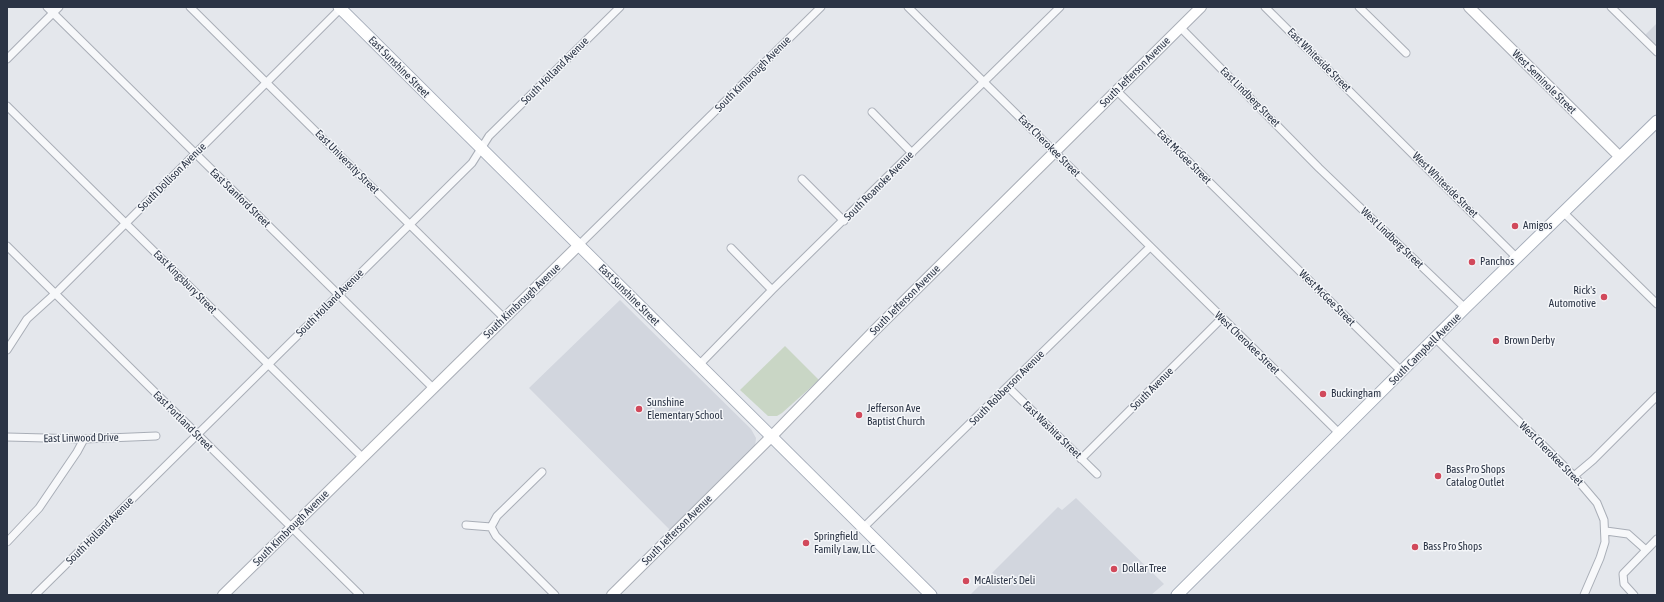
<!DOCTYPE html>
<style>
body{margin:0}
#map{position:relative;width:1664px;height:602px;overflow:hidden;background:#e4e7ec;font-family:"Asap Condensed",sans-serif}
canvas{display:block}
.frame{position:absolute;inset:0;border:8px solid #2b3445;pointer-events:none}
</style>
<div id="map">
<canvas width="1664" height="602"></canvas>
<div class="frame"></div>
</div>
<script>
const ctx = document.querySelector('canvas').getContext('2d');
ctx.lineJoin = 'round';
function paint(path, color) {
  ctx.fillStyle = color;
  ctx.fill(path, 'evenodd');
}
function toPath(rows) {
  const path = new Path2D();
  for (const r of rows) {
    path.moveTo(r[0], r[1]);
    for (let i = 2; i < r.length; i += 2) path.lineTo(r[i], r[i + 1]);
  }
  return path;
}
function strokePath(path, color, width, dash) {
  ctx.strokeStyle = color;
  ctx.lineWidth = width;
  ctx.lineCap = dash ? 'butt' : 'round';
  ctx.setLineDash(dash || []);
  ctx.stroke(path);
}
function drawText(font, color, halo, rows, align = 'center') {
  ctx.font = font + ' "Asap Condensed",sans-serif';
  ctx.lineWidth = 3;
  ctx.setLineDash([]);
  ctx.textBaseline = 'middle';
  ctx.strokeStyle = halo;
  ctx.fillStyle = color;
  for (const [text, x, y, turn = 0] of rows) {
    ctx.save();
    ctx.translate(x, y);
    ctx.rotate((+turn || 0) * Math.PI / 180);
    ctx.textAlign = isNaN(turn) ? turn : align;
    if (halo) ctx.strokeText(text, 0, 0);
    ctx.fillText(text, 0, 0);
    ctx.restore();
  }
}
const built = toPath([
 [1657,23,1657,46,1645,35],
 [620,300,751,429,756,438,755,447,671,531,529,388],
 [1076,498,1164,584,1151,595,970,595,1058,507,1062,510]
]);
const green = toPath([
 [785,346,819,380,782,413,777,416,768,416,740,390]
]);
const street = toPath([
 [47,7,433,388],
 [190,7,504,318],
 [908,7,1340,434],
 [1265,7,1517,258],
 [1359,7,1406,53],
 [1611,7,1657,52],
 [1180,27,1319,168,1465,308],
 [7,59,59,7],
 [1117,91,1401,371],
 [7,106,362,457],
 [872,112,912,153],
 [802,179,844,221],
 [1564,213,1657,304],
 [579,245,821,7],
 [7,246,360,595],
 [731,248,772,290],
 [1435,338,1574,476,1597,503,1604,520,1605,542,1600,558,1584,595],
 [7,350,27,319,59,290,342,7],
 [699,365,772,290,1060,7],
 [1008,387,1097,474],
 [7,437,84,439,156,436],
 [1081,459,1222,318],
 [1574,476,1593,460,1657,396],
 [466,525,491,527],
 [491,527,496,536,555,595],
 [491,527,497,516,542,472],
 [863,528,1150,247],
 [1606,531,1628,534,1646,550],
 [7,542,39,508,77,452,84,439],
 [35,595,472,163,489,136,620,7],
 [1634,595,1624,584,1623,574,1657,539]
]);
const secondary = toPath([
 [1469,7,1620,157],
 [223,595,579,245],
 [612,595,771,437,874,331,1201,7]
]);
const primary = toPath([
 [339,7,931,595],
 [1177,595,1465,308,1657,121]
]);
const markers = [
 [1515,226,4,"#d1495b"],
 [1472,262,4,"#d1495b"],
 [1604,297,4,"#d1495b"],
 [1496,341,4,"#d1495b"],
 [1323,394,4,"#d1495b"],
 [639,409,4,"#d1495b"],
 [859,415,4,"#d1495b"],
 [1438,476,4,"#d1495b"],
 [806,543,4,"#d1495b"],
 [1415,547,4,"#d1495b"],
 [1114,569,4,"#d1495b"],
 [966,581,4,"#d1495b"]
];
const streetNames = [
 ["East Whiteside Street",1319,60,45],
 ["East Sunshine Street",399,67,45],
 ["South Holland Avenue",555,71,-45],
 ["South Jefferson Avenue",1135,72,-45],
 ["South Kimbrough Avenue",753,74,-45],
 ["West Seminole Street",1544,82,45],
 ["East Lindberg Street",1250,97,45],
 ["East Cherokee Street",1049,146,45],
 ["East McGee Street",1184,157,45],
 ["East University Street",347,162,45],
 ["South Dollison Avenue",172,177,-45],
 ["West Whiteside Street",1445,185,45],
 ["South Roanoke Avenue",879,186,-45],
 ["East Stanford Street",240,198,44],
 ["West Lindberg Street",1392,238,44],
 ["East Kingsbury Street",185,282,45],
 ["East Sunshine Street",629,295,45],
 ["West McGee Street",1327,298,45],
 ["South Jefferson Avenue",905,300,-45],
 ["South Kimbrough Avenue",522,301,-44],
 ["South Holland Avenue",330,303,-45],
 ["West Cherokee Street",1247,343,44],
 ["South Campbell Avenue",1425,349,-45],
 ["South Robberson Avenue",1007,388,-45],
 ["South Avenue",1152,389,-45],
 ["East Portland Street",183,421,45],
 ["East Washita Street",1052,430,44],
 ["East Linwood Drive",81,438,-1],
 ["West Cherokee Street",1551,454,45],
 ["South Kimbrough Avenue",291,528,-45],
 ["South Jefferson Avenue",677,530,-45],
 ["South Holland Avenue",100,531,-45]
];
const poiNames = [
 ["Amigos",1523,226],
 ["Panchos",1480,262],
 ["Rick's",1596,291,"right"],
 ["Automotive",1596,304,"right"],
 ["Brown Derby",1504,341],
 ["Buckingham",1331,394],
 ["Sunshine",647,403],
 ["Elementary School",647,416],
 ["Jefferson Ave",867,409],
 ["Baptist Church",867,422],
 ["Bass Pro Shops",1446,470],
 ["Catalog Outlet",1446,483],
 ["Springfield",814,537],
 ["Family Law, LLC",814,550],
 ["Bass Pro Shops",1423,547],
 ["Dollar Tree",1122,569],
 ["McAlister's Deli",974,581]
];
paint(built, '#d2d6de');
paint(green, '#c9d6c5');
strokePath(street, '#a9aeb7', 9);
strokePath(secondary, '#a9aeb7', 12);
strokePath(primary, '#a3abb8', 13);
strokePath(street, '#f7f8fa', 7);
strokePath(secondary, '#fff', 10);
strokePath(primary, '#fff', 11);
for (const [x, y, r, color] of markers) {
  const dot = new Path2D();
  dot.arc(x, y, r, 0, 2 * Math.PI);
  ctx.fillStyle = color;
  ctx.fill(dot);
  strokePath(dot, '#f4f6f9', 1.5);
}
drawText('11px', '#2b3445', '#f4f6f9', streetNames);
drawText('11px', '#2b3445', '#f4f6f9', poiNames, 'left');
</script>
